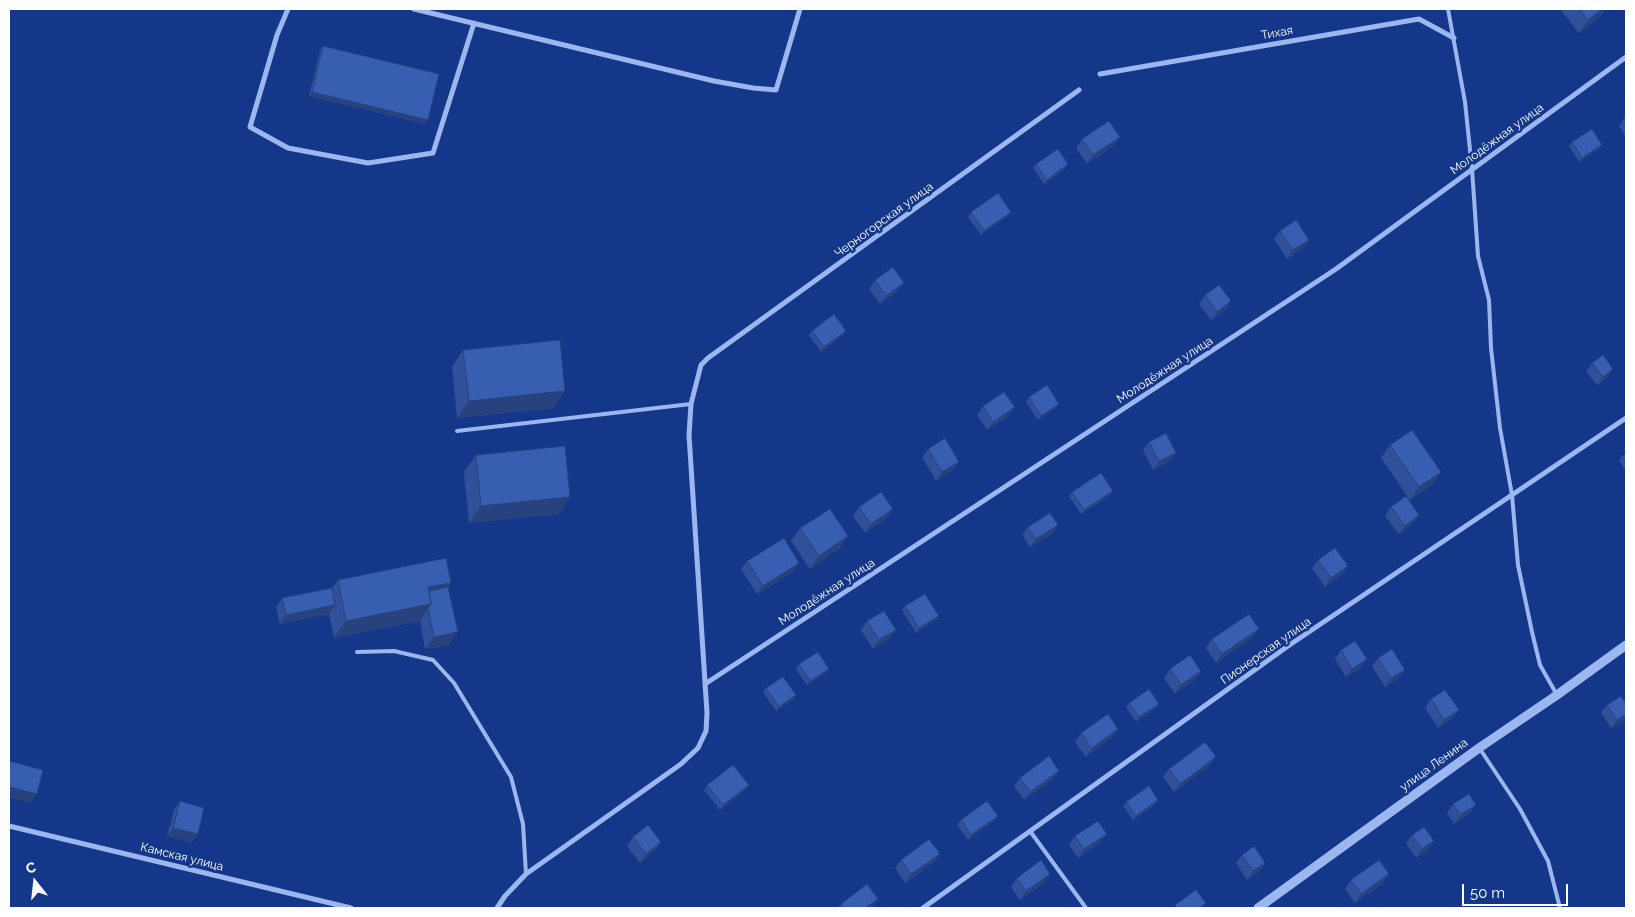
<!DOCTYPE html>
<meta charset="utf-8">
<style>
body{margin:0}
#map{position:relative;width:1635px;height:917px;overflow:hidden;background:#14378a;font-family:Raleway,sans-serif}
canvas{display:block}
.frame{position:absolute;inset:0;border:10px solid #fff;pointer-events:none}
.north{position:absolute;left:10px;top:857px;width:50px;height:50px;-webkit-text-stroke:4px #14378a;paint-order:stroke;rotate:344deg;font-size:14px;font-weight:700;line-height:20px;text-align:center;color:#fff}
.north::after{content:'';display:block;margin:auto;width:18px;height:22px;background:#fff;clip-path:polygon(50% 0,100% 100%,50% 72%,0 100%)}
.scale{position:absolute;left:1462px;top:884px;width:106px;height:22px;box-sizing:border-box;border:2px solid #fff;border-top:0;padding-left:6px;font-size:15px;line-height:18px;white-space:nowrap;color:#fff;-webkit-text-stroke:4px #14378a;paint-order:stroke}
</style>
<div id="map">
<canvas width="1635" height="917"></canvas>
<div class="frame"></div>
<div class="north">С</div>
<div class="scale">50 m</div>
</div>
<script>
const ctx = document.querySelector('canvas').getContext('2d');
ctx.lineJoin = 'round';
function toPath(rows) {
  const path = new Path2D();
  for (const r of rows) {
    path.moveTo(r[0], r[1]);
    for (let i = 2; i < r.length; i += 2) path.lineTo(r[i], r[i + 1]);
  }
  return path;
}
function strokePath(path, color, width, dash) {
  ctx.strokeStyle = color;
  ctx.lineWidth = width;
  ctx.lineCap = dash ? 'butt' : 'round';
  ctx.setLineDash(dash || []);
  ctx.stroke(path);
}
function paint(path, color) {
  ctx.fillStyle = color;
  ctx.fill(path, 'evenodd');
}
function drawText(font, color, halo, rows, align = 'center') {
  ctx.font = font + ' Raleway,sans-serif';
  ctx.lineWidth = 5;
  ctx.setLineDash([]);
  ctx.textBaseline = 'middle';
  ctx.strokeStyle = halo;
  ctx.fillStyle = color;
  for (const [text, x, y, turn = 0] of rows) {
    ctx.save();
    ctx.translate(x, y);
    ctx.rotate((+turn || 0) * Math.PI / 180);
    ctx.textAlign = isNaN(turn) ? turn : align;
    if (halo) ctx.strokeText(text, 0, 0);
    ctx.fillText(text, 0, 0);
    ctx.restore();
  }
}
const service = toPath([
 [1448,9,1465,102,1472,169,1478,256,1489,300,1491,348,1500,428,1512,495,1518,565,1532,632,1540,665,1557,695],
 [457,431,691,404],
 [357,652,394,651,433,660,454,683,511,777,523,824,526,874],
 [1480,749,1520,809,1548,861,1560,908],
 [1030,831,1086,908]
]);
const minor = toPath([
 [288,9,277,35,250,127,288,148,368,163,433,153,474,23],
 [414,9,714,81,753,88,776,90,800,9],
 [1100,74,1419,19,1454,38],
 [705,684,1336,269,1626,57],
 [9,826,351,908],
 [497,908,505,896,526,874,681,764,698,748,706,731,707,713,689,435,691,404,701,365,708,358,1079,90],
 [923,908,1288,646,1626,418]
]);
const tertiary = toPath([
 [1258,908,1479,748,1557,695,1626,645]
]);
const wall = toPath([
 [1560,9,1605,9,1601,15,1579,33],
 [323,46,425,124,309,96,320,51],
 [1625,117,1626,117,1626,137,1619,126],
 [1120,137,1114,145,1087,164,1076,148,1082,139],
 [1572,142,1599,149,1579,162,1569,146],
 [1036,164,1065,169,1044,184,1033,168],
 [971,212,1011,212,1008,216,981,235,968,217],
 [1280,231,1303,248,1287,259,1274,239],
 [875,280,898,291,880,304,869,289],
 [1205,295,1231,301,1225,310,1211,320,1199,304],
 [812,331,846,331,843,335,821,352,809,335],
 [463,350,554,408,457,418,452,367],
 [1592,363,1607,378,1597,385,1586,371],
 [1029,397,1056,408,1038,420,1026,402],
 [983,406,1009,416,987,430,977,415],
 [1149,442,1176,453,1170,461,1153,470,1143,450],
 [1390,445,1441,472,1432,485,1410,500,1381,458],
 [928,449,953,470,936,481,922,457],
 [1626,454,1626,471,1619,461,1622,456],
 [476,455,559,514,469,523,464,472],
 [1072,492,1110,496,1081,514,1069,496],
 [859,507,893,509,887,518,865,533,853,516],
 [1391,507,1419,515,1413,524,1399,534,1385,516],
 [1058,525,1052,534,1030,547,1022,535,1028,527],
 [800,528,848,536,839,549,810,569,791,541],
 [1318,560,1348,566,1342,575,1325,587,1312,568],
 [747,561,799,563,793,572,757,594,741,569],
 [338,580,451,583,448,587,449,645,425,649,420,621,334,638,329,614,280,624,276,607,282,598,332,588],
 [905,606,939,616,936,620,916,633,902,610],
 [867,621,896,630,890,638,873,649,861,630],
 [1253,637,1216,663,1206,648,1212,639],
 [1341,650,1361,668,1346,677,1335,659],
 [1378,658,1399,678,1385,687,1372,666],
 [799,664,829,669,826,673,807,685,796,669],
 [1170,669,1201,671,1195,680,1175,694,1164,678],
 [766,688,796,695,793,700,776,711,763,692],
 [1431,699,1459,710,1453,718,1438,728,1425,708],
 [1129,703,1159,704,1156,708,1136,722,1126,707],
 [1626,704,1626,718,1625,720,1611,728,1601,713,1607,705],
 [1118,729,1112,737,1086,757,1075,742,1081,733],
 [1210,765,1174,792,1163,777,1169,769],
 [1020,778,1053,779,1024,800,1014,786],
 [707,785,749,785,746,789,720,810,704,790],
 [180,801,192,843,167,836,174,810],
 [1126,802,1155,805,1133,820,1123,806],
 [1453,804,1476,805,1470,813,1454,824,1447,813],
 [998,816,995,820,968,840,957,825,961,820],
 [1412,835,1428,850,1416,858,1406,843],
 [1075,836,1101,842,1078,858,1069,845],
 [633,837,661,842,655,851,640,863,627,846],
 [940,854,934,862,905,883,895,868,901,860],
 [1242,855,1265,863,1259,872,1247,880,1236,863],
 [1017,878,1044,883,1020,900,1011,887],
 [1351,880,1383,883,1355,903,1345,889],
 [878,899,871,908,838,908,841,904]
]);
const shadedWall = toPath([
 [1602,9,1605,9,1601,15,1579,33,1588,20],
 [312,92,428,120,425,124,309,96],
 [1120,137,1114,145,1087,164,1093,155],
 [1602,145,1599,149,1579,162,1582,158],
 [1068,164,1065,169,1044,184,1047,180],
 [1011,212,1008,216,981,235,984,231],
 [1309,240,1303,248,1287,259,1293,250],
 [904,283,898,291,880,304,886,296],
 [1231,301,1225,310,1211,320,1217,312],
 [846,331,843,335,821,352,824,347],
 [1613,369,1607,378,1597,385,1603,377],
 [565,391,554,408,457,418,469,401],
 [1059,404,1056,408,1038,420,1041,416],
 [1015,407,1009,416,987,430,993,422],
 [1176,453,1170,461,1153,470,1159,461],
 [959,462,953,470,936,481,942,472],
 [1441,472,1432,485,1410,500,1419,487],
 [1113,491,1110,496,1081,514,1084,510],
 [570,497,559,514,469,523,481,506],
 [893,509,887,518,865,533,871,524],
 [1419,515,1413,524,1399,534,1405,526],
 [1058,525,1052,534,1030,547,1036,539],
 [848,536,839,549,810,569,819,556],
 [799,563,793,572,757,594,763,586],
 [1348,566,1342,575,1325,587,1331,578],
 [451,583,440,599,427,602,428,587],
 [431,604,420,621,334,638,346,621],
 [335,605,329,614,280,624,286,615],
 [939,616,936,620,916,633,919,628],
 [1259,629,1253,637,1216,663,1222,654],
 [896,630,890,638,873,649,879,640],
 [458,632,449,645,425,649,434,637],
 [1367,659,1361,668,1346,677,1352,669],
 [829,669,826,673,807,685,810,681],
 [1405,670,1399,678,1385,687,1391,678],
 [1201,671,1195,680,1175,694,1181,685],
 [796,695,793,700,776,711,779,707],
 [1159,704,1156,708,1136,722,1139,717],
 [1459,710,1453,718,1438,728,1444,720],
 [1626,714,1626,718,1625,720,1611,728,1617,720],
 [1118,729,1112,737,1086,757,1092,748],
 [1216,757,1210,765,1174,792,1180,784],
 [1059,771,1053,779,1024,800,1030,792],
 [749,785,746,789,720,810,723,805],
 [9,787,37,794,31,803,9,797],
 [1158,800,1155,805,1133,820,1136,816],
 [1476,805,1470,813,1454,824,1460,815],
 [998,816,995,820,968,840,971,835],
 [173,828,198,834,192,843,167,836],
 [1107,834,1101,842,1078,858,1084,849],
 [1434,841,1428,850,1416,858,1422,849],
 [661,842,655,851,640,863,646,854],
 [940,854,934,862,905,883,911,874],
 [1265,863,1259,872,1247,880,1253,871],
 [1050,874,1044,883,1020,900,1026,891],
 [1389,874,1383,883,1355,903,1361,894],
 [878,899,872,908,865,908]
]);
const building = toPath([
 [1579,9,1602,9,1588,20,1579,9],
 [323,46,439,74,428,120,312,92,323,46],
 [1109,121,1120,137,1093,155,1082,139,1109,121],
 [1592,129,1602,145,1582,158,1572,142,1592,129],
 [1058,149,1068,164,1047,180,1036,164,1058,149],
 [998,193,1011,212,984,231,971,212,998,193],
 [1296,220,1309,240,1293,250,1280,231,1296,220],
 [893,267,904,283,886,296,875,280,893,267],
 [1219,285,1231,301,1217,312,1205,295,1219,285],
 [834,314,846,331,824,347,812,331,834,314],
 [560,340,565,391,469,401,463,350,560,340],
 [1603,355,1613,369,1603,377,1592,363,1603,355],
 [1047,385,1059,404,1041,416,1029,397,1047,385],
 [1004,392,1015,407,993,422,983,406,1004,392],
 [1412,430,1441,472,1419,487,1390,445,1412,430],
 [1166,433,1176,453,1159,461,1149,442,1166,433],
 [945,438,959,462,942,472,928,449,945,438],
 [565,446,570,497,481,506,476,455,565,446],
 [1626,454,1626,462,1622,456,1626,454],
 [1101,473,1113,491,1084,510,1072,492,1101,473],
 [881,492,893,509,871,524,859,507,881,492],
 [1406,496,1419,515,1405,526,1391,507,1406,496],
 [830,509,848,536,819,556,800,528,830,509],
 [1050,513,1058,525,1036,539,1028,527,1050,513],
 [784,538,799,563,763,586,747,561,784,538],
 [1335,548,1348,566,1331,578,1318,560,1335,548],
 [446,558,451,583,428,587,431,604,346,621,338,580,446,558],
 [448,587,458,632,434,637,428,608,431,604,429,591,448,587],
 [332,588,335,605,286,615,282,598,332,588],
 [925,594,939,616,919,628,905,606,925,594],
 [884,611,896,630,879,640,867,621,884,611],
 [1249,614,1259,629,1222,654,1212,639,1249,614],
 [1355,641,1367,659,1352,669,1341,650,1355,641],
 [1392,649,1405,670,1391,678,1378,658,1392,649],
 [818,652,829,669,810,681,799,664,818,652],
 [1190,655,1201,671,1181,685,1170,669,1190,655],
 [783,677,796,695,779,707,766,688,783,677],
 [1149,689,1159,704,1139,717,1129,703,1149,689],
 [1445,690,1459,710,1444,720,1431,699,1445,690],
 [1621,696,1626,704,1626,714,1617,720,1607,705,1621,696],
 [1108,714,1118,729,1092,748,1081,733,1108,714],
 [1205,742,1216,757,1180,784,1169,769,1205,742],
 [1049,756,1059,771,1030,792,1020,778,1049,756],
 [9,761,43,770,37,794,9,787,9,761],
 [733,765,749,785,723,805,707,785,733,765],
 [1149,786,1158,800,1136,816,1126,802,1149,786],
 [1469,794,1476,805,1460,815,1453,804,1469,794],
 [180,801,204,808,198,834,173,828,180,801],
 [987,801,998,816,971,835,961,820,987,801],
 [1098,821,1107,834,1084,849,1075,836,1098,821],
 [648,825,661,842,646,854,633,837,648,825],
 [1424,827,1434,841,1422,849,1412,835,1424,827],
 [929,839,940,854,911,874,901,860,929,839],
 [1254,846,1265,863,1253,871,1242,855,1254,846],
 [1041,860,1050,874,1026,891,1017,878,1041,860],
 [1379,860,1389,874,1361,894,1351,880,1379,860],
 [867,884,878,899,865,908,844,908,841,904,867,884],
 [1196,890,1206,903,1199,908,1177,908,1175,905,1196,890]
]);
const streetNames = [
 ["Тихая",1277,33,-10],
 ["Молодёжная улица",1497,139,-36],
 ["Черногорская улица",884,220,-36],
 ["Молодёжная улица",1165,370,-33],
 ["Молодёжная улица",827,592,-33],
 ["Пионерская улица",1266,651,-35],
 ["улица Ленина",1434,765,-36],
 ["Камская улица",182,857,14]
];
strokePath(service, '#9cb6f0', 4);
strokePath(minor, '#9cb6f0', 5);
strokePath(tertiary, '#9cb6f0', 9);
paint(wall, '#305199');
paint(shadedWall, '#27427d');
paint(building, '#385eb2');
strokePath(building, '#27427d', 1);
drawText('12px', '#fff', '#14378a', streetNames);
</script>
